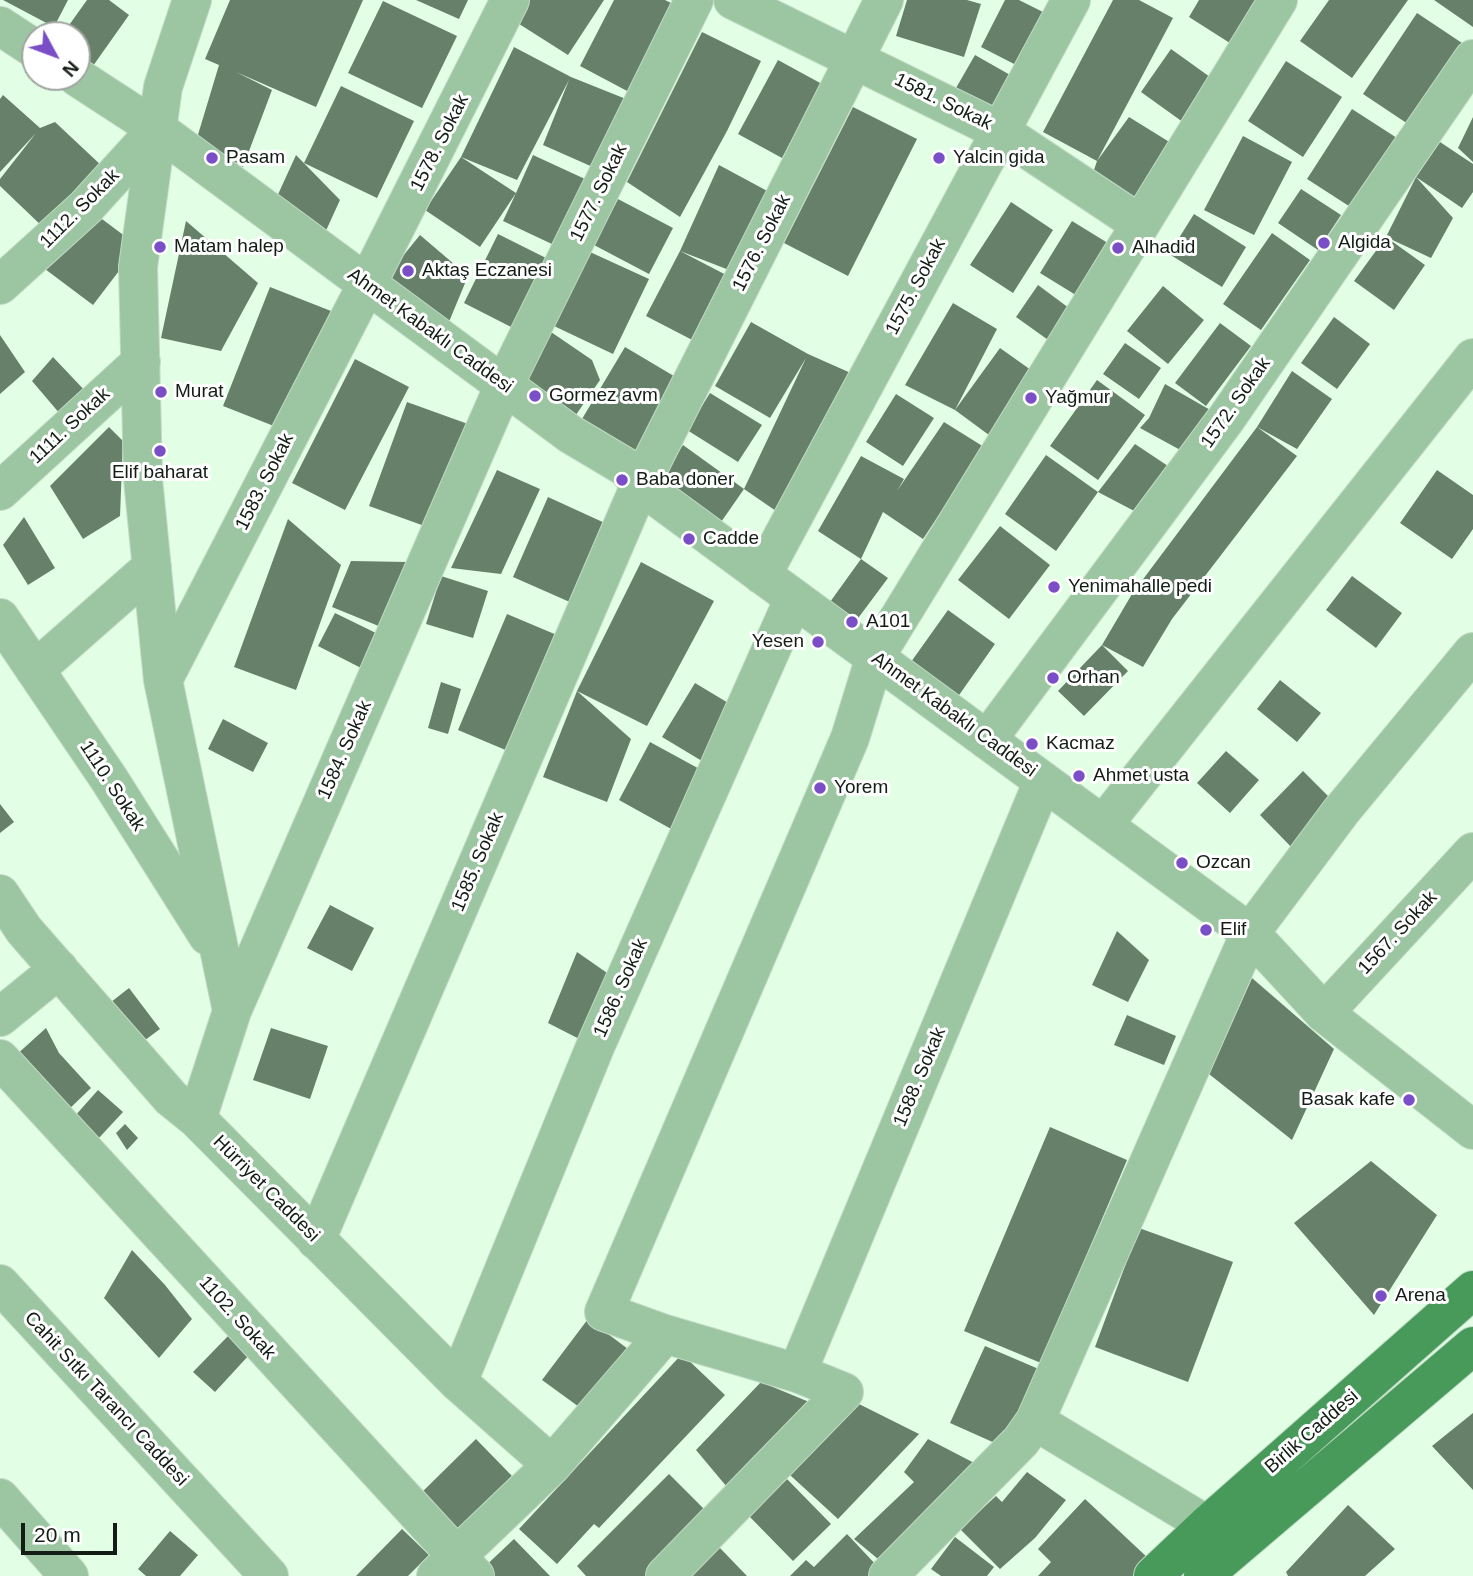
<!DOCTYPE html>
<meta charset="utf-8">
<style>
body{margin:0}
#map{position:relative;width:1473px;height:1576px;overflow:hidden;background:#e2ffe6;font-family:Arial,sans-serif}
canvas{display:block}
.north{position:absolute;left:21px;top:21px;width:70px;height:70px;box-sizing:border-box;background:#fff;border:2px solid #a1a5a1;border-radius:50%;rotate:131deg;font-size:19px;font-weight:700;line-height:28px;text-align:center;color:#131d15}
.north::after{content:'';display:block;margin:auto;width:24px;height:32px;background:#7a4ec7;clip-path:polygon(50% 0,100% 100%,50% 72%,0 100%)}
.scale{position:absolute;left:21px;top:1523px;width:96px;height:32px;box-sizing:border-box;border:4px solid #131d15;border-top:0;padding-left:9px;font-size:21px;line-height:24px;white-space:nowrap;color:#131d15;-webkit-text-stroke:5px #fff;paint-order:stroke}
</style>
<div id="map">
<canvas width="1473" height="1576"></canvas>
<div class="north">N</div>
<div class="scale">20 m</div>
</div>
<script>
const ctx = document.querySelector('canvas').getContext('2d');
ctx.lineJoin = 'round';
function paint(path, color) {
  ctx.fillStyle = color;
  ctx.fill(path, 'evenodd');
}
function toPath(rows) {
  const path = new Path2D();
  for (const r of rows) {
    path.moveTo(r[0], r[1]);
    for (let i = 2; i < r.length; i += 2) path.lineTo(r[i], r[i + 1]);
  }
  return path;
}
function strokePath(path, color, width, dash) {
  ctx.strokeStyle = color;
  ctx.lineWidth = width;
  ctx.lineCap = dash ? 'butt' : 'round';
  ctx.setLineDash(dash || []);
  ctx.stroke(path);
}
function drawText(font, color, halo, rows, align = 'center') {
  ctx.font = font + ' Arial,sans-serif';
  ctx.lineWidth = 6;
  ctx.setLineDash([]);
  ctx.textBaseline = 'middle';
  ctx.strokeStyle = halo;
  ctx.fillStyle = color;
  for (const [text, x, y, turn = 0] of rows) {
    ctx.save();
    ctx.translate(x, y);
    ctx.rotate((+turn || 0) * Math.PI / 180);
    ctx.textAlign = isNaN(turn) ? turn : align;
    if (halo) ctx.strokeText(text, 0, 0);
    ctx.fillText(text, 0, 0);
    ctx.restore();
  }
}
const building = toPath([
 [3,0,68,0,54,27],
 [87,0,109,0,129,15,88,73,77,65,77,35,62,35],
 [230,0,363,0,316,107,236,72,272,90,243,167,197,138,219,65,205,59],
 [416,0,468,0,459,19],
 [514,0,604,0,568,55,505,15],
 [614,0,665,0,675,5,629,92,580,66],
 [907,0,967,0,981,4,964,57,896,36],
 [1005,0,1019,0,1045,13,1018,66,981,47],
 [1113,0,1139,0,1173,18,1097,161,1043,132],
 [1199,0,1263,0,1233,45,1189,17],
 [1329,0,1408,0,1352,78,1300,41],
 [1434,0,1473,0,1473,27],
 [383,1,457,36,422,108,348,73],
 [1417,13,1465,45,1411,126,1363,94],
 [702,32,761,61,727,131,680,217,627,182],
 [514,47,571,77,626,99,595,168,543,145,569,80,517,180,461,157,516,193,533,155,585,179,554,245,503,221,516,193,480,247,425,210,461,157],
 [1171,49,1217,82,1187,125,1141,92],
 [975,55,1012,76,993,109,956,88],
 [778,60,822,84,782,158,738,134],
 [1286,61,1342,97,1303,157,1248,121],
 [341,86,414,121,377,198,304,163],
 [3,95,40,128,55,122,103,167,45,229,0,186,0,179,36,133,0,172,0,99],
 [853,107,917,139,848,276,784,243],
 [1352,109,1397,138,1352,208,1307,179],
 [1129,117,1171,143,1132,205,1091,179,1097,161],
 [1473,117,1473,162,1458,148],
 [1243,136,1292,162,1254,235,1204,210],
 [1440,142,1473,164,1473,192,1462,208,1416,177,1453,218,1431,258,1386,237,1416,177],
 [296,155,340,200,318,248,270,212],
 [719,165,771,193,729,270,680,251],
 [1301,189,1341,215,1318,250,1278,223],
 [618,199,673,228,649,274,594,245],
 [1011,202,1053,230,1013,293,970,265],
 [86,207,138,246,93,305,41,266],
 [1194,214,1246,247,1222,287,1169,254],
 [186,221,258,283,221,351,161,338],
 [1072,221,1111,245,1079,297,1040,273],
 [1272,233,1310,260,1261,330,1223,304],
 [498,234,548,259,513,328,464,303],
 [420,235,468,276,446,329,385,278],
 [1386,237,1425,265,1394,310,1354,281],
 [680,251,732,278,698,343,646,316],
 [590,252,649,279,613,354,554,326],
 [1038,285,1073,311,1051,342,1016,317],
 [1163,286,1204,320,1168,364,1127,331],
 [270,287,331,311,284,430,223,406],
 [953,303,997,329,955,410,905,385],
 [1334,317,1370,344,1337,389,1301,363],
 [751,322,808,354,853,374,776,511,744,489,806,358,770,418,715,386],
 [1220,323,1251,346,1206,406,1175,383],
 [551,332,592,360,600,380,569,425,513,387],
 [0,335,25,372,0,394],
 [1125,343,1161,368,1139,399,1103,374],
 [625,347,684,382,638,459,579,424],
 [1000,348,1038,375,993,438,955,410],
 [53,357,89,395,66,421,32,381],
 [355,359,409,387,345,510,292,483],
 [1292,371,1332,399,1297,449,1257,427,1297,456,1172,619,1143,667,1102,645,1132,594,1257,427],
 [1097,380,1145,415,1098,480,1050,446],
 [1165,384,1226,419,1184,452,1140,428,1149,418],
 [710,393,762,425,738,462,687,430],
 [896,394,934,418,903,466,866,442],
 [407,402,468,424,430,528,369,506],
 [944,422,984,447,923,539,883,512,861,559,818,531,861,456,904,479,897,491],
 [109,427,123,441,120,516,83,539,50,486],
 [1135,444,1171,468,1140,514,1098,492,1056,551,1005,514,1046,455,1098,492],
 [683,445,744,489,719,525,657,482],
 [497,470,540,489,501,574,451,568],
 [1437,470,1473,495,1473,529,1452,559,1400,523],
 [548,497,607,524,572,603,513,577],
 [24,517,55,568,28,585,3,545],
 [288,519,341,565,296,690,234,667],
 [1000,526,1050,565,1009,619,958,580],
 [861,559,888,578,856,621,830,602],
 [351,561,408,562,381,627,332,607],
 [641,562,714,601,647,726,577,691],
 [441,576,488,591,473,638,426,624],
 [1352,576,1402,613,1376,648,1326,610],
 [948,610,995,644,957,698,901,676],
 [335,613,380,635,363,669,318,646],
 [507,614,564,638,515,754,458,730],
 [1102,645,1128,671,1084,716,1058,691],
 [1280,680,1321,713,1297,742,1257,709],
 [441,682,461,689,448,734,428,728],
 [695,683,735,707,702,761,662,737],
 [577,691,631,739,607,802,543,777],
 [223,719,268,743,253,772,208,749],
 [650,742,705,772,673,830,619,800],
 [1226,751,1259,780,1230,813,1197,783],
 [1303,771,1342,810,1298,854,1260,815],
 [0,804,14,822,0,833],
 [330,905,374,928,352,971,307,948],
 [1117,931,1149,960,1128,1002,1092,985],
 [577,952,623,984,595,1047,548,1023],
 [1252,978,1334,1049,1292,1140,1209,1074],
 [129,988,160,1029,137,1046,106,1006],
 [1127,1015,1176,1036,1164,1065,1114,1045],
 [46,1028,59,1053,91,1088,65,1113,14,1057],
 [271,1028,328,1046,310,1099,253,1080],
 [98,1090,123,1112,98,1139,74,1117],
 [125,1124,138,1138,127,1150,116,1133],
 [1050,1127,1127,1160,1041,1363,964,1331],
 [1371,1161,1437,1215,1374,1315,1294,1223],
 [1139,1228,1233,1262,1188,1382,1095,1347],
 [132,1250,165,1285,192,1319,159,1358,104,1298],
 [588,1319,632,1352,586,1412,542,1380],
 [229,1335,250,1354,215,1392,193,1372],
 [985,1346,1041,1370,1006,1448,950,1423],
 [682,1354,725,1395,599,1528,594,1524,557,1564,519,1529],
 [761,1382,814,1404,732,1493,696,1450],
 [857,1403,919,1434,838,1519,790,1475],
 [1473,1413,1473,1490,1432,1446],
 [476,1439,512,1476,453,1534,417,1497],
 [928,1439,980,1466,884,1564,854,1539,914,1482,904,1472],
 [1027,1472,1066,1500,1035,1538,1000,1569,960,1529,996,1496,1002,1502],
 [669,1474,709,1514,646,1576,586,1576,577,1566],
 [787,1479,831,1524,793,1561,749,1516],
 [1085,1499,1149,1559,1133,1576,1038,1576,1051,1562,1038,1549],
 [1348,1505,1395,1549,1365,1576,1288,1576,1286,1572],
 [402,1529,429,1555,408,1576,356,1576],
 [170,1531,198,1555,180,1576,146,1576,138,1569],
 [847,1534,879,1568,871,1576,790,1576,806,1560,814,1567],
 [955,1537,994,1567,987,1576,941,1576,931,1569],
 [514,1539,550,1576,482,1576,479,1572],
 [719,1547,747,1576,687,1576]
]);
const minor = toPath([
 [192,0,163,87,138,267,143,479,163,680,232,1011],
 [733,0,1000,131,1140,224],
 [0,26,35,49],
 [77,77,157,129,570,434,627,468,640,485,1250,933,1324,1013,1473,1130],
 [0,285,86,207,157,129],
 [0,491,141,362],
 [762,575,1071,0],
 [0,618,109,779,208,936],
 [35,670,152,567],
 [163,680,367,284,510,0],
 [987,740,1226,419,1473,59],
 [1103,825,1473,358],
 [0,894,24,930,171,1098,197,1119,458,1382,552,1465],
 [1324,1013,1473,852],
 [0,1017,59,969],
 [0,1059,475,1576],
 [197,1119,232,1011,504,385,694,0],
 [316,1240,640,485,884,0],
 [0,1284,269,1576],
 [797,1373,1043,781],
 [458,1382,595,1047,794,598],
 [1035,1421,1207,1525],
 [0,1498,69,1576],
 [436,1576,552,1465,665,1334],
 [665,1576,844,1392,797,1373,665,1334,604,1312,850,738,875,657,1278,0],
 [888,1576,1021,1441,1035,1421,1250,933,1342,810,1473,652]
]);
const major = toPath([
 [1153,1576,1207,1525,1473,1290],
 [1203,1576,1473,1346]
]);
const markers = [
 [212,158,7,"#7a4ec7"],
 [939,158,7,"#7a4ec7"],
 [1324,243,7,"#7a4ec7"],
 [160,247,7,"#7a4ec7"],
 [1118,248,7,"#7a4ec7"],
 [408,271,7,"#7a4ec7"],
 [161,392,7,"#7a4ec7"],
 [535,396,7,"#7a4ec7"],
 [1031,398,7,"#7a4ec7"],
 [160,451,7,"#7a4ec7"],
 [622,480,7,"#7a4ec7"],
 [689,539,7,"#7a4ec7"],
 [1054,587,7,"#7a4ec7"],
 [852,622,7,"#7a4ec7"],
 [818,642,7,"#7a4ec7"],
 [1053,678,7,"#7a4ec7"],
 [1032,744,7,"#7a4ec7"],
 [1079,776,7,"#7a4ec7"],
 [820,788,7,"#7a4ec7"],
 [1182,863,7,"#7a4ec7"],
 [1206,930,7,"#7a4ec7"],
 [1409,1100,7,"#7a4ec7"],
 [1381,1296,7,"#7a4ec7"]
];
const streetNames = [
 ["1581. Sokak",943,102,26],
 ["1578. Sokak",440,143,-63],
 ["1577. Sokak",599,193,-64],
 ["1112. Sokak",80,209,-45],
 ["1576. Sokak",762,243,-63],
 ["1575. Sokak",916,287,-62],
 ["Ahmet Kabaklı Caddesi",430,331,36],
 ["1572. Sokak",1236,403,-55],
 ["1111. Sokak",70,426,-43],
 ["1583. Sokak",265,482,-63],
 ["Ahmet Kabaklı Caddesi",954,715,36],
 ["1584. Sokak",345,750,-66],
 ["1110. Sokak",112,786,57],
 ["1585. Sokak",478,862,-67],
 ["1567. Sokak",1398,933,-47],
 ["1586. Sokak",621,988,-66],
 ["1588. Sokak",920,1077,-67],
 ["Hürriyet Caddesi",266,1189,45],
 ["1102. Sokak",237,1318,48],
 ["Cahit Sıtkı Tarancı Caddesi",106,1399,47],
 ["Birlik Caddesi",1312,1432,-41]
];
const poiNames = [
 ["Pasam",226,158],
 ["Yalcin gida",953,158],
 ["Algida",1338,243],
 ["Matam halep",174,247],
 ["Alhadid",1132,248],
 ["Aktaş Eczanesi",422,271],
 ["Murat",175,392],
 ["Gormez avm",549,396],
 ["Yağmur",1045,398],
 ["Elif baharat",160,473,"center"],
 ["Baba doner",636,480],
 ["Cadde",703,539],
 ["Yenimahalle pedi",1068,587],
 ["A101",866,622],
 ["Yesen",804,642,"right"],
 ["Orhan",1067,678],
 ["Kacmaz",1046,744],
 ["Ahmet usta",1093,776],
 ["Yorem",834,788],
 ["Ozcan",1196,863],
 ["Elif",1220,930],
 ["Basak kafe",1395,1100,"right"],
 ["Arena",1395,1296]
];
paint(building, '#66806a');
strokePath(minor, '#c1dbc5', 40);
strokePath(major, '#c1dbc5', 40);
strokePath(minor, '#9cc5a2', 38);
strokePath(major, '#489a5b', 38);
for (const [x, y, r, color] of markers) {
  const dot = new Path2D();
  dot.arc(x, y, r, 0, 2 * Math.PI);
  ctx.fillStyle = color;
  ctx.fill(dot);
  strokePath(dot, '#fff', 2.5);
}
drawText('19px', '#131d15', '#fff', streetNames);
drawText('19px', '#131d15', '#fff', poiNames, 'left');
</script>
